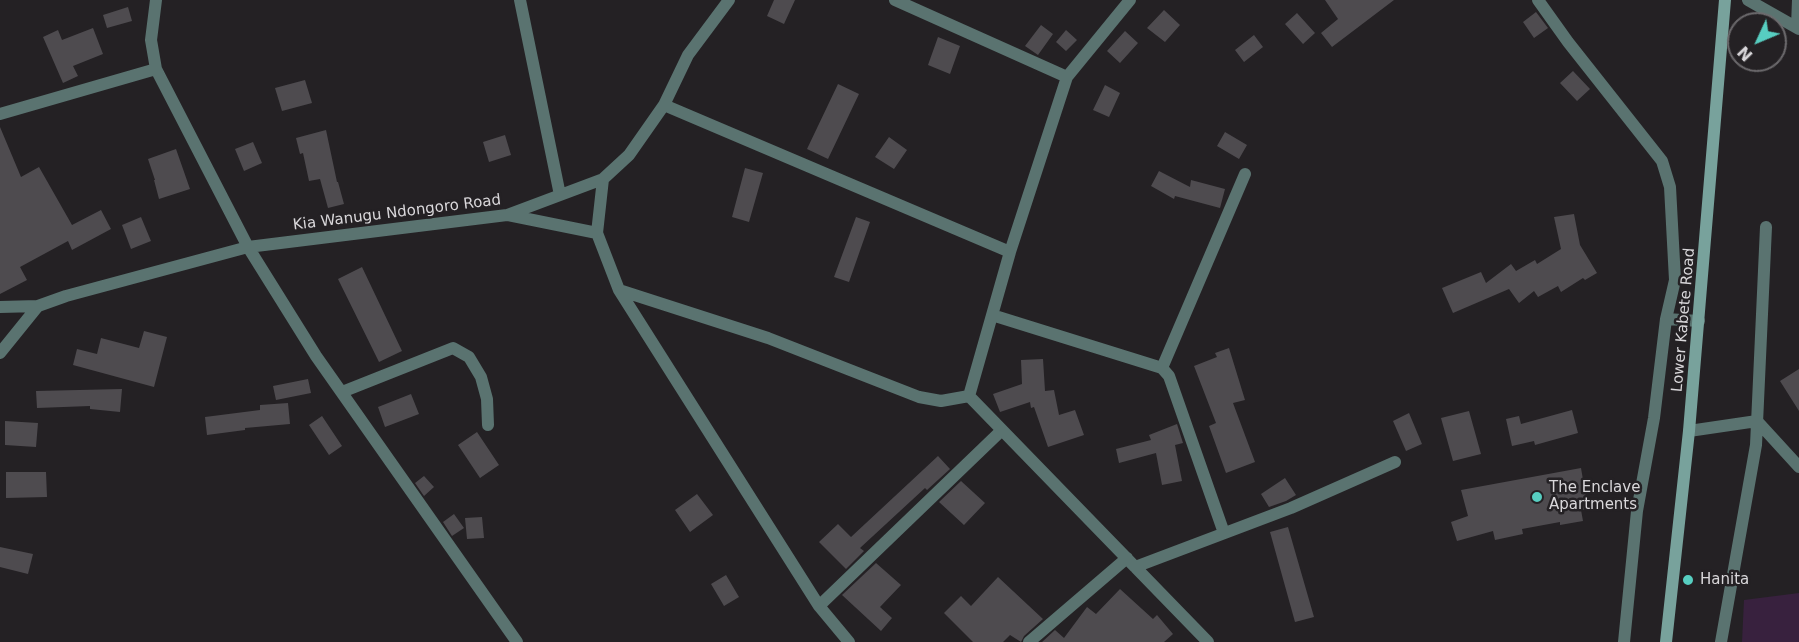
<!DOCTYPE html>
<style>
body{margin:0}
#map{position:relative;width:1799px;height:642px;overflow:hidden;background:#242124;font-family:"DejaVu Sans",sans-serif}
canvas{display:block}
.north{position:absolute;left:1727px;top:12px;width:60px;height:60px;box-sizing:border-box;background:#242124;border:2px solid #6c6a6d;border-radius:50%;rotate:226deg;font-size:16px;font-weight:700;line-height:24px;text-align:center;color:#d9d7da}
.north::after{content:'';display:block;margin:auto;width:21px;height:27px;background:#57cec1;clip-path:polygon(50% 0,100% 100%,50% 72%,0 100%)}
</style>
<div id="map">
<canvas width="1799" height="642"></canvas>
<div class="north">N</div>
</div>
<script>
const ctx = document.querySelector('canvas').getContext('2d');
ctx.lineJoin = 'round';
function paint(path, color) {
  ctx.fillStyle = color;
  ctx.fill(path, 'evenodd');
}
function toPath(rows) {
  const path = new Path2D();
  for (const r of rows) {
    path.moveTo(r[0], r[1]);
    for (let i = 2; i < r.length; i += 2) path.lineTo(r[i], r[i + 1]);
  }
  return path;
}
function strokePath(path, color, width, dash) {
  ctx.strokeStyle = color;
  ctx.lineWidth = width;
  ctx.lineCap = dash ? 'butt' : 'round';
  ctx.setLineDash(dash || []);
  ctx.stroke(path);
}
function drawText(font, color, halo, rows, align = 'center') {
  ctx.font = font + ' "DejaVu Sans",sans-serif';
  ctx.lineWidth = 5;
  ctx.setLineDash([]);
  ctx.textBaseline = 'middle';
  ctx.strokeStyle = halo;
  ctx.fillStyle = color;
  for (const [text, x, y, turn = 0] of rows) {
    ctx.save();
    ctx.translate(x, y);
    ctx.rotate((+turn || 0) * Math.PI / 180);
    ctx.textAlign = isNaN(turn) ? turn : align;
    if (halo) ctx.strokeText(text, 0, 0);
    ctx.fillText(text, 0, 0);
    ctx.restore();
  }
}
const green = toPath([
 [1799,593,1799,642,1742,642,1744,600]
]);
const building = toPath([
 [774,0,795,0,784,24,767,16],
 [1325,0,1394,0,1332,47,1321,33,1338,19],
 [128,7,132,21,107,28,103,15],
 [1164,10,1180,25,1165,42,1147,28],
 [1536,12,1548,28,1534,38,1523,22],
 [1297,13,1315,33,1303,44,1285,24],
 [1041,25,1053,34,1038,55,1025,46],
 [93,28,103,54,73,66,78,76,63,83,43,37,58,30,62,40],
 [1066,30,1077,40,1066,51,1056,42],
 [1125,31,1138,43,1120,63,1107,51],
 [1254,35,1263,47,1244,62,1235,50],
 [938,37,960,46,950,74,928,65],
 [1573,71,1590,89,1577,101,1560,83],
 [305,80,312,103,282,111,275,88],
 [838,84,859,94,828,159,807,149],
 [1105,85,1120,93,1109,117,1093,110],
 [0,127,21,177,39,167,72,225,101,210,111,229,72,250,68,241,20,267,27,280,0,294],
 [326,130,337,182,338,182,344,204,328,208,320,179,309,181,303,153,300,154,296,138],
 [1225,132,1247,145,1239,159,1217,146],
 [505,135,511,155,489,162,483,142],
 [889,137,907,150,894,169,875,157],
 [253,142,262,163,244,171,235,149],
 [176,149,190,189,159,199,154,180,155,180,148,159],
 [745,168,763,173,749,222,732,217],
 [1159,171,1190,187,1191,180,1225,189,1220,208,1175,196,1174,199,1151,186],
 [1574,214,1580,245,1597,273,1585,280,1583,278,1561,292,1558,286,1538,297,1534,291,1519,303,1509,289,1453,313,1442,288,1481,272,1486,283,1511,264,1516,271,1535,260,1537,264,1561,249,1554,217],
 [141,217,151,241,131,249,122,225],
 [856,217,870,222,849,282,834,277],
 [362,267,402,351,379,362,338,279],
 [144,331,167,337,154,387,73,365,77,349,97,354,101,338,139,348],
 [1229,348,1245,400,1233,403,1255,462,1226,473,1209,426,1216,423,1194,366,1217,357,1215,353],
 [1043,359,1045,391,1054,390,1059,415,1075,410,1084,435,1048,447,1034,407,1031,408,1030,402,1000,412,993,394,1022,384,1021,360],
 [1799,369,1799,411,1780,381],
 [308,379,311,393,276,400,273,386],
 [122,389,120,412,90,409,90,406,37,408,36,391],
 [411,394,419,414,385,427,378,407],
 [288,403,290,424,245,428,245,430,207,435,205,417,260,410,260,405],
 [1572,410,1578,433,1535,445,1534,441,1512,446,1506,419,1519,416,1521,424],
 [1469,411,1481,454,1453,461,1441,418],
 [1409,413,1422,444,1406,451,1393,421],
 [322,416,342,446,329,455,309,425],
 [5,421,38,423,36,447,5,445],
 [1177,424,1183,443,1175,445,1182,481,1162,485,1156,453,1119,463,1116,449,1151,440,1149,435],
 [477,432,499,465,480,478,458,445],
 [938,456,950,469,927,490,925,488,860,548,864,551,846,569,819,542,838,524,851,537],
 [1581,468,1588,509,1581,510,1583,521,1560,525,1560,522,1522,529,1523,534,1495,540,1493,531,1457,541,1451,522,1468,516,1461,490],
 [6,472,46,472,47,497,6,498],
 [424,476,434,487,424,496,415,483],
 [1285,478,1296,495,1286,501,1269,507,1261,494],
 [961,481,985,503,964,525,939,502],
 [697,494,713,515,690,532,675,510],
 [454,514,464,528,452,536,443,522],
 [482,517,484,538,467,539,465,518],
 [1288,527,1314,617,1295,622,1270,532],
 [0,547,33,554,28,574,0,567],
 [876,563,901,585,880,607,892,618,881,631,842,595],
 [726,575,739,597,724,606,711,584],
 [998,577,1043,619,1024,636,1021,642,1010,635,1003,642,973,642,944,613,961,596,971,606],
 [1120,589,1153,619,1157,615,1173,634,1164,642,1042,642,1055,630,1064,638,1087,607,1096,614]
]);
const minor = toPath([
 [156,0,151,40,156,69,248,247,316,356,517,642],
 [520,0,560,195],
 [895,0,1067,77],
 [1130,0,1067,77,1010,252,969,396,1208,642],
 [1538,0,1568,42,1662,161,1670,187,1675,280,1666,319,1699,321],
 [1748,0,1799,29],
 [1797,27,1798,0],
 [664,105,1010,252],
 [0,114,156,69],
 [508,215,597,233,619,290,819,606,849,642],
 [597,233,603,179],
 [619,290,768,338,919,397,941,401,969,396],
 [0,307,38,306],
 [992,315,1162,368,1169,376,1224,533],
 [0,353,38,306,66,296,248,247,507,215,603,179,629,155,664,105,688,55,729,0],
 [1162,368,1245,174],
 [342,392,453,348,469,357,481,377,487,399,488,425],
 [1689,431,1757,421,1799,467],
 [1135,567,1291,508,1395,462],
 [819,606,1002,430],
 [1029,642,1127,558],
 [1624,642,1637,511,1654,418,1666,319],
 [1721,642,1756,445,1766,227]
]);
const secondary = toPath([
 [1666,642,1689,431,1725,0]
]);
const markers = [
 [1537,497,6,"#57cec1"],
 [1688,580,6,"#57cec1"]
];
const streetNames = [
 ["Kia Wanugu Ndongoro Road",397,213,-7],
 ["Lower Kabete Road",1684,320,-85]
];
const poiNames = [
 ["The Enclave",1549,488],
 ["Apartments",1549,505],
 ["Hanita",1700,580]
];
paint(green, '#38213e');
paint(building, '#4e4b4f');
strokePath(minor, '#5a7370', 12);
strokePath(secondary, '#78a29c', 12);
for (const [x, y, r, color] of markers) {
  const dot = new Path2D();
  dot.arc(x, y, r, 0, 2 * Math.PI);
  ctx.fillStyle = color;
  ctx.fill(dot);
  strokePath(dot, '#242124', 2);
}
drawText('15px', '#d9d7da', '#242124', streetNames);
drawText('15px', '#d9d7da', '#242124', poiNames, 'left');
</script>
